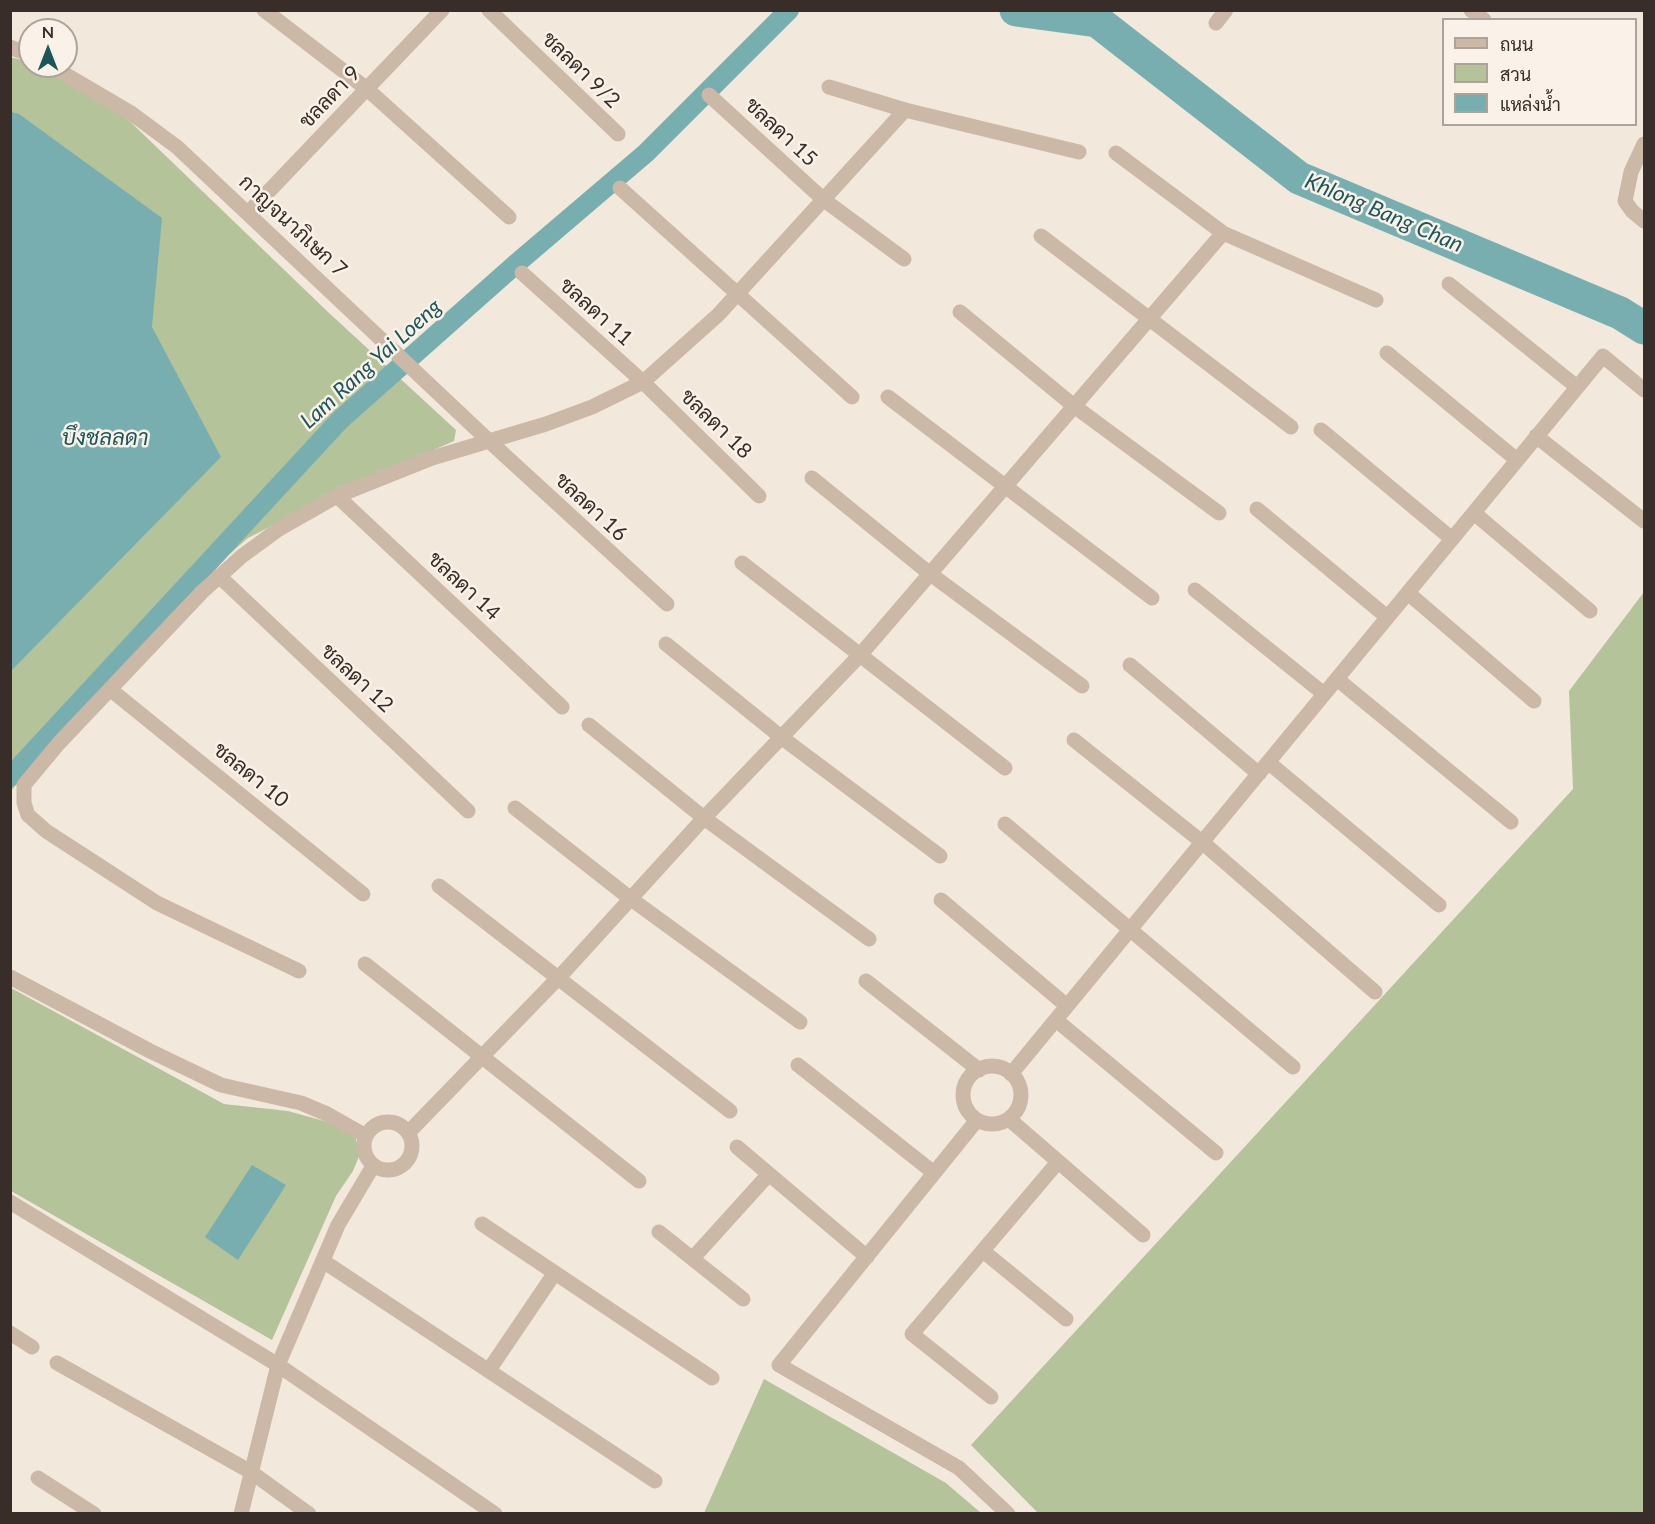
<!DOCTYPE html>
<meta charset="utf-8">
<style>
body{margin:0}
#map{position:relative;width:1655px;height:1524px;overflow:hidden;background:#f3e8dc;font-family:Lato,Sarabun,sans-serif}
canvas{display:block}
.frame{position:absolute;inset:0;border:12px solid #382d28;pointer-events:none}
.legend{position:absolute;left:1442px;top:18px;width:195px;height:108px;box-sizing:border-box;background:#faf2e8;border:2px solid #aca39b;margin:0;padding:8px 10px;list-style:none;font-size:18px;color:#382d28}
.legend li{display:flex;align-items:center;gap:12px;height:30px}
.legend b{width:30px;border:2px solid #aca39b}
.north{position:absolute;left:18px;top:18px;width:60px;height:60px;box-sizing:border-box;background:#faf2e8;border:2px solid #aca39b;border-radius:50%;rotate:0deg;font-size:16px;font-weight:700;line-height:24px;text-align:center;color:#382d28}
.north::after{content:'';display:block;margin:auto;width:21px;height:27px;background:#1c565b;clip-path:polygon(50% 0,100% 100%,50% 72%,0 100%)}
</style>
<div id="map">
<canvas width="1655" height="1524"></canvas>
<div class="frame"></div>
<ul class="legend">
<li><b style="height:8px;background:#ccb8a7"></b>ถนน</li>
<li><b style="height:16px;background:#b5c39b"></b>สวน</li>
<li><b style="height:16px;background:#79aeb1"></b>แหล่งน้ำ</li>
</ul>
<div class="north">N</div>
</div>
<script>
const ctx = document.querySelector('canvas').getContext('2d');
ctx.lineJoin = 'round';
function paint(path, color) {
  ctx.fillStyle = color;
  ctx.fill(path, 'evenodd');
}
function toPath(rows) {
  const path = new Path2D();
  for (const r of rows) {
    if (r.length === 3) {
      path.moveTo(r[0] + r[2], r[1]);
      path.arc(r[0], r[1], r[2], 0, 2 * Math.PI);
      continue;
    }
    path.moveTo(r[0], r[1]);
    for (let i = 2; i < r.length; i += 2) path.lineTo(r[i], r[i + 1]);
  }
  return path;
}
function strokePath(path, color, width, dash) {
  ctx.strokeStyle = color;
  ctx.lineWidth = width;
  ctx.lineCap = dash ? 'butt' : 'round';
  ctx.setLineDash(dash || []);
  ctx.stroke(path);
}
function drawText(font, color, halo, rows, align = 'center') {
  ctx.font = font + ' Lato,Sarabun,sans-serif';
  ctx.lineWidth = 5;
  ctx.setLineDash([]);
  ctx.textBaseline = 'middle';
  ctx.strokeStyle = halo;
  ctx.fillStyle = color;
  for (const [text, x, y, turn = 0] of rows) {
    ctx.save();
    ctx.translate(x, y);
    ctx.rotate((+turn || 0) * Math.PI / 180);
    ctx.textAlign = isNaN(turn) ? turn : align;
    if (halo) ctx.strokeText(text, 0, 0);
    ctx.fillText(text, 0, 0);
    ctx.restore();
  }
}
const green = toPath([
 [10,57,30,62,30,66,40,66,117,109,328,312,456,430,454,441,344,489,248,538,156,618,11,791],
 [1644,592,1644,1513,1038,1513,971,1445,1573,789,1569,691],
 [11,988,224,1104,288,1111,353,1129,360,1154,353,1171,336,1196,272,1340,11,1191],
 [764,1379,946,1483,981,1513,704,1513]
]);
const water = toPath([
 [11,112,19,114,162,218,152,327,221,457,11,671],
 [252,1165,286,1185,238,1260,205,1237]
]);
const canal = toPath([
 [10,777,340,420,517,263,646,153,789,10]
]);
const river = toPath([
 [1016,10,1097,21,1299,178,1620,313,1644,328]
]);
const minor = toPath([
 [264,10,367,89,509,217],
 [489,10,618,134],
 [1471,10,1484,20],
 [1216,23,1226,10],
 [10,47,30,55],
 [51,66,131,113,177,147,488,440,667,604],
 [829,87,905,110],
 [709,95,824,200,904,259],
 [1644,144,1631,172,1625,201,1632,211,1644,221],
 [1116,153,1223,233,1376,300],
 [620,188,852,397],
 [248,213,442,10],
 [1041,236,1291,427],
 [522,273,643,382,759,496],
 [1449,284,1577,387],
 [960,312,1074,406,1219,513],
 [1387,353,1517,460],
 [888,397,1152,598],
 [1321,430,1452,539],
 [1536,436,1644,521],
 [812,478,929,573,1082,686],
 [337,496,562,707],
 [1257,509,1387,617],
 [1474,513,1590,611],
 [742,563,1005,768],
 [219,576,468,811],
 [1195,590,1324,694],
 [1408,593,1534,701],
 [666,644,781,737,940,856],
 [1130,665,1259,774],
 [1337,679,1511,822],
 [111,690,363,894],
 [589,725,704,818,869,939],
 [1074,740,1202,842,1375,992],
 [1268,762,1439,905],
 [515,808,631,899,800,1022],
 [1005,824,1293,1067],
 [439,886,730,1111],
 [941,900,1067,1006],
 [365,964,639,1181],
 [299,971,157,903,46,831,28,815,24,803,24,785,59,743,202,592,242,556,279,529,337,496,432,458,546,424,592,407,643,382,718,315,905,110,1079,152],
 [10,977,150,1051,221,1085,301,1103,327,1114,366,1136],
 [866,981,979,1070],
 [1056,1020,1216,1153],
 [798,1065,934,1173],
 [992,1095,29],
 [1011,1074,1603,356,1644,390],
 [1009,1119,1143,1235],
 [977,1120,779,1365,959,1468,1008,1514],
 [388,1146,24],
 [408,1133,563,973,704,818,861,654,1223,233],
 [737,1147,867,1257],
 [10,1202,278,1365,495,1514],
 [482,1224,712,1378],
 [659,1232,743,1299],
 [983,1251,1066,1319],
 [693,1258,769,1174],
 [323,1261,655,1481],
 [10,1333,32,1347],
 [57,1363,251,1472,309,1514],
 [489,1370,554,1274],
 [991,1397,912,1334,1058,1162],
 [38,1478,94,1514],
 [241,1514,278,1365,338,1225,373,1166]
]);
const streetNames = [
 ["ชลลดา 9/2",581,70,44],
 ["ชลลดา 9",330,97,-46],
 ["ชลลดา 15",781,132,43],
 ["กาญจนาภิเษก 7",293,226,43],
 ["ชลลดา 11",596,312,42],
 ["ชลลดา 18",716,424,44],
 ["ชลลดา 16",591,507,43],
 ["ชลลดา 14",464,586,43],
 ["ชลลดา 12",357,678,43],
 ["ชลลดา 10",251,775,39]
];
const waterNames = [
 ["Khlong Bang Chan",1384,213,23],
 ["Lam Rang Yai Loeng",371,364,-42],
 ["บึงชลลดา",105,438]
];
paint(green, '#b5c39b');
paint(water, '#79aeb1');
strokePath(canal, '#79aeb1', 20);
strokePath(river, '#79aeb1', 33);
strokePath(minor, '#ccb8a7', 15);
drawText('21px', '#382d28', '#faf2e8', streetNames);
drawText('italic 22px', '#1c565b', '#faf2e8', waterNames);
</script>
